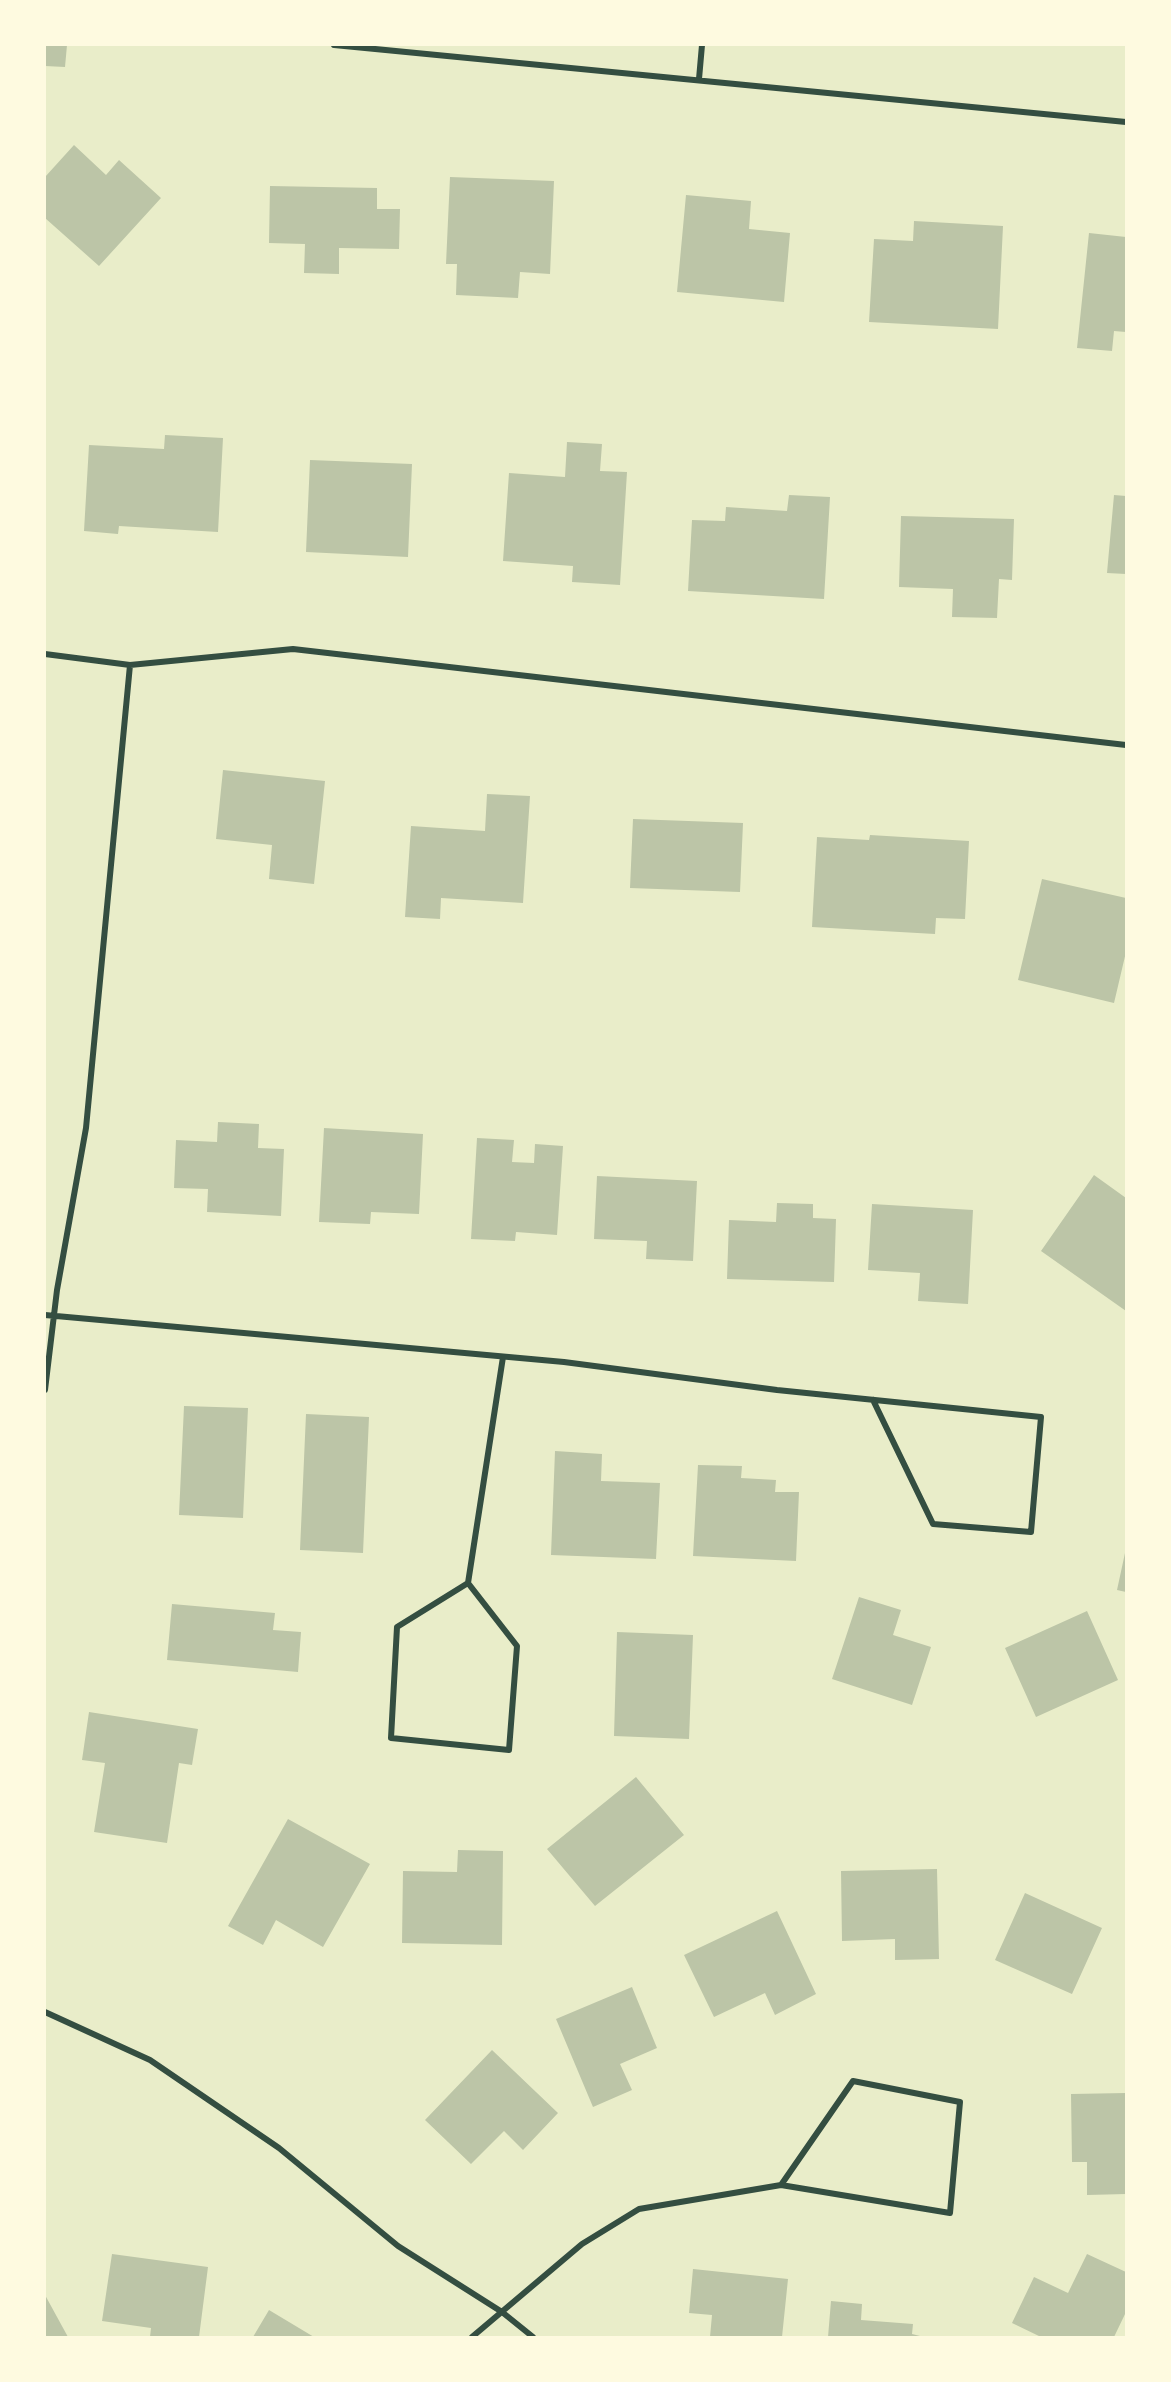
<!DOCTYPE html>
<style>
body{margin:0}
#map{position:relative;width:1171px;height:2382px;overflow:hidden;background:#e9edc9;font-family:"Titillium Web",sans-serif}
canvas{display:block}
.frame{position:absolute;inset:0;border:46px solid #fefae0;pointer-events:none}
</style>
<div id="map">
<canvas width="1171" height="2382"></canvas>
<div class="frame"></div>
</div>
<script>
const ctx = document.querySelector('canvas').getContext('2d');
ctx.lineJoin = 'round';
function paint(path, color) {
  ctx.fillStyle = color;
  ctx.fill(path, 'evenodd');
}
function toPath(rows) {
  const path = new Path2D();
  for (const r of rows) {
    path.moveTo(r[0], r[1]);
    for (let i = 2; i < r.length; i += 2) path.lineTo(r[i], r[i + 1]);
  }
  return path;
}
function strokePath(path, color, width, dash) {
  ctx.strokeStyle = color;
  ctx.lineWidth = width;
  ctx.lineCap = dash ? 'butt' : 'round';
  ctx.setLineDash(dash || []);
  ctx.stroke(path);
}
const building = toPath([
 [45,45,67,45,65,67,45,66],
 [74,145,106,175,119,160,161,198,99,266,45,218,45,177],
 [450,177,554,181,550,274,520,272,518,298,456,295,457,264,446,264],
 [270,186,377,188,377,209,400,209,399,249,339,248,339,274,304,273,305,244,269,243],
 [686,195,751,201,749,229,790,233,784,302,677,292],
 [914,221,1003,226,998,329,869,322,874,239,913,241],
 [1089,233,1126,237,1126,332,1114,331,1112,351,1077,348],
 [165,435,223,438,218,532,119,526,118,534,84,531,89,445,164,449],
 [567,442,602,444,600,471,627,472,620,585,572,582,573,566,503,561,509,473,565,477],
 [310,460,412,464,408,557,306,552],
 [789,495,830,497,824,599,688,591,692,520,725,521,726,507,787,511],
 [1114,495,1126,496,1126,574,1107,573],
 [901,516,1014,519,1012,580,999,579,997,618,952,617,953,589,899,587],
 [223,770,325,781,314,884,269,879,272,845,216,839],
 [487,794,530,796,523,903,441,898,440,919,405,917,411,826,485,831],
 [633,819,743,823,740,892,630,888],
 [870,835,969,841,965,919,936,918,935,934,812,927,817,837,869,840],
 [1042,879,1126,898,1126,952,1114,1003,1018,980],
 [218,1122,259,1124,258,1148,284,1149,281,1216,207,1212,208,1189,174,1188,176,1140,217,1142],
 [324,1128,423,1134,419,1214,371,1212,370,1224,319,1222],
 [477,1138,514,1140,512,1162,534,1163,535,1144,563,1146,557,1235,516,1232,515,1241,471,1239],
 [1094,1175,1126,1198,1126,1311,1041,1251],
 [597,1176,697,1181,693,1261,646,1259,647,1241,594,1239],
 [777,1203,813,1204,813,1218,836,1219,834,1282,727,1279,729,1220,776,1222],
 [872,1204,973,1210,968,1304,918,1301,920,1273,868,1270],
 [184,1406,248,1408,243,1518,179,1515],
 [306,1414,369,1417,363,1553,300,1550],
 [555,1451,602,1454,601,1481,660,1483,656,1559,551,1555],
 [698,1465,742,1466,741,1478,776,1480,775,1492,799,1492,796,1561,693,1556],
 [1125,1553,1126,1553,1126,1592,1117,1590],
 [859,1597,901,1610,893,1635,931,1647,912,1705,832,1679],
 [172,1604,275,1613,273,1630,301,1632,298,1672,167,1660],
 [1087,1611,1118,1680,1036,1717,1005,1648],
 [617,1632,693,1635,689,1739,614,1736],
 [89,1712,198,1729,192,1765,179,1763,167,1843,94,1832,105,1763,82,1760],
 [636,1777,684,1835,595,1906,547,1849],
 [288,1819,370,1864,323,1947,276,1920,263,1945,228,1926],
 [458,1850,503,1851,502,1945,402,1943,403,1871,457,1872],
 [937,1869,939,1959,895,1960,895,1939,842,1941,841,1871],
 [1025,1893,1102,1928,1072,1994,995,1960],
 [777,1911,816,1994,775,2015,765,1993,714,2017,684,1955],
 [632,1987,657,2048,620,2064,632,2090,593,2107,556,2019],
 [492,2050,558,2113,523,2150,504,2131,471,2164,425,2120],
 [1126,2093,1126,2194,1087,2195,1087,2162,1072,2162,1071,2094],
 [112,2254,208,2267,199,2337,150,2337,151,2328,102,2321],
 [1087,2254,1126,2272,1126,2312,1114,2337,1041,2337,1012,2323,1034,2277,1068,2293],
 [693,2269,788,2279,782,2337,710,2337,712,2315,689,2313],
 [45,2295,68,2337,45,2337],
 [831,2301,862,2304,861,2320,913,2324,912,2334,924,2337,828,2337],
 [269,2310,314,2337,253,2337]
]);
const minor = toPath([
 [334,45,1126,122],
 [699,79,702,45],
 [45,654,130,665,293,649,1126,745],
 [45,1315,564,1362,777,1390,1041,1417,1031,1532,933,1524,873,1400],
 [45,1390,57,1290,86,1128,130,665],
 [468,1583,397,1627,391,1738,509,1750,517,1646,468,1583,503,1357],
 [45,2012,150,2060,279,2148,398,2246,502,2312,533,2337],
 [472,2337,582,2244,639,2209,781,2185,950,2213,960,2102,853,2081,781,2185]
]);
paint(building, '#bcc5a7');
strokePath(minor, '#344e41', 6);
</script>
